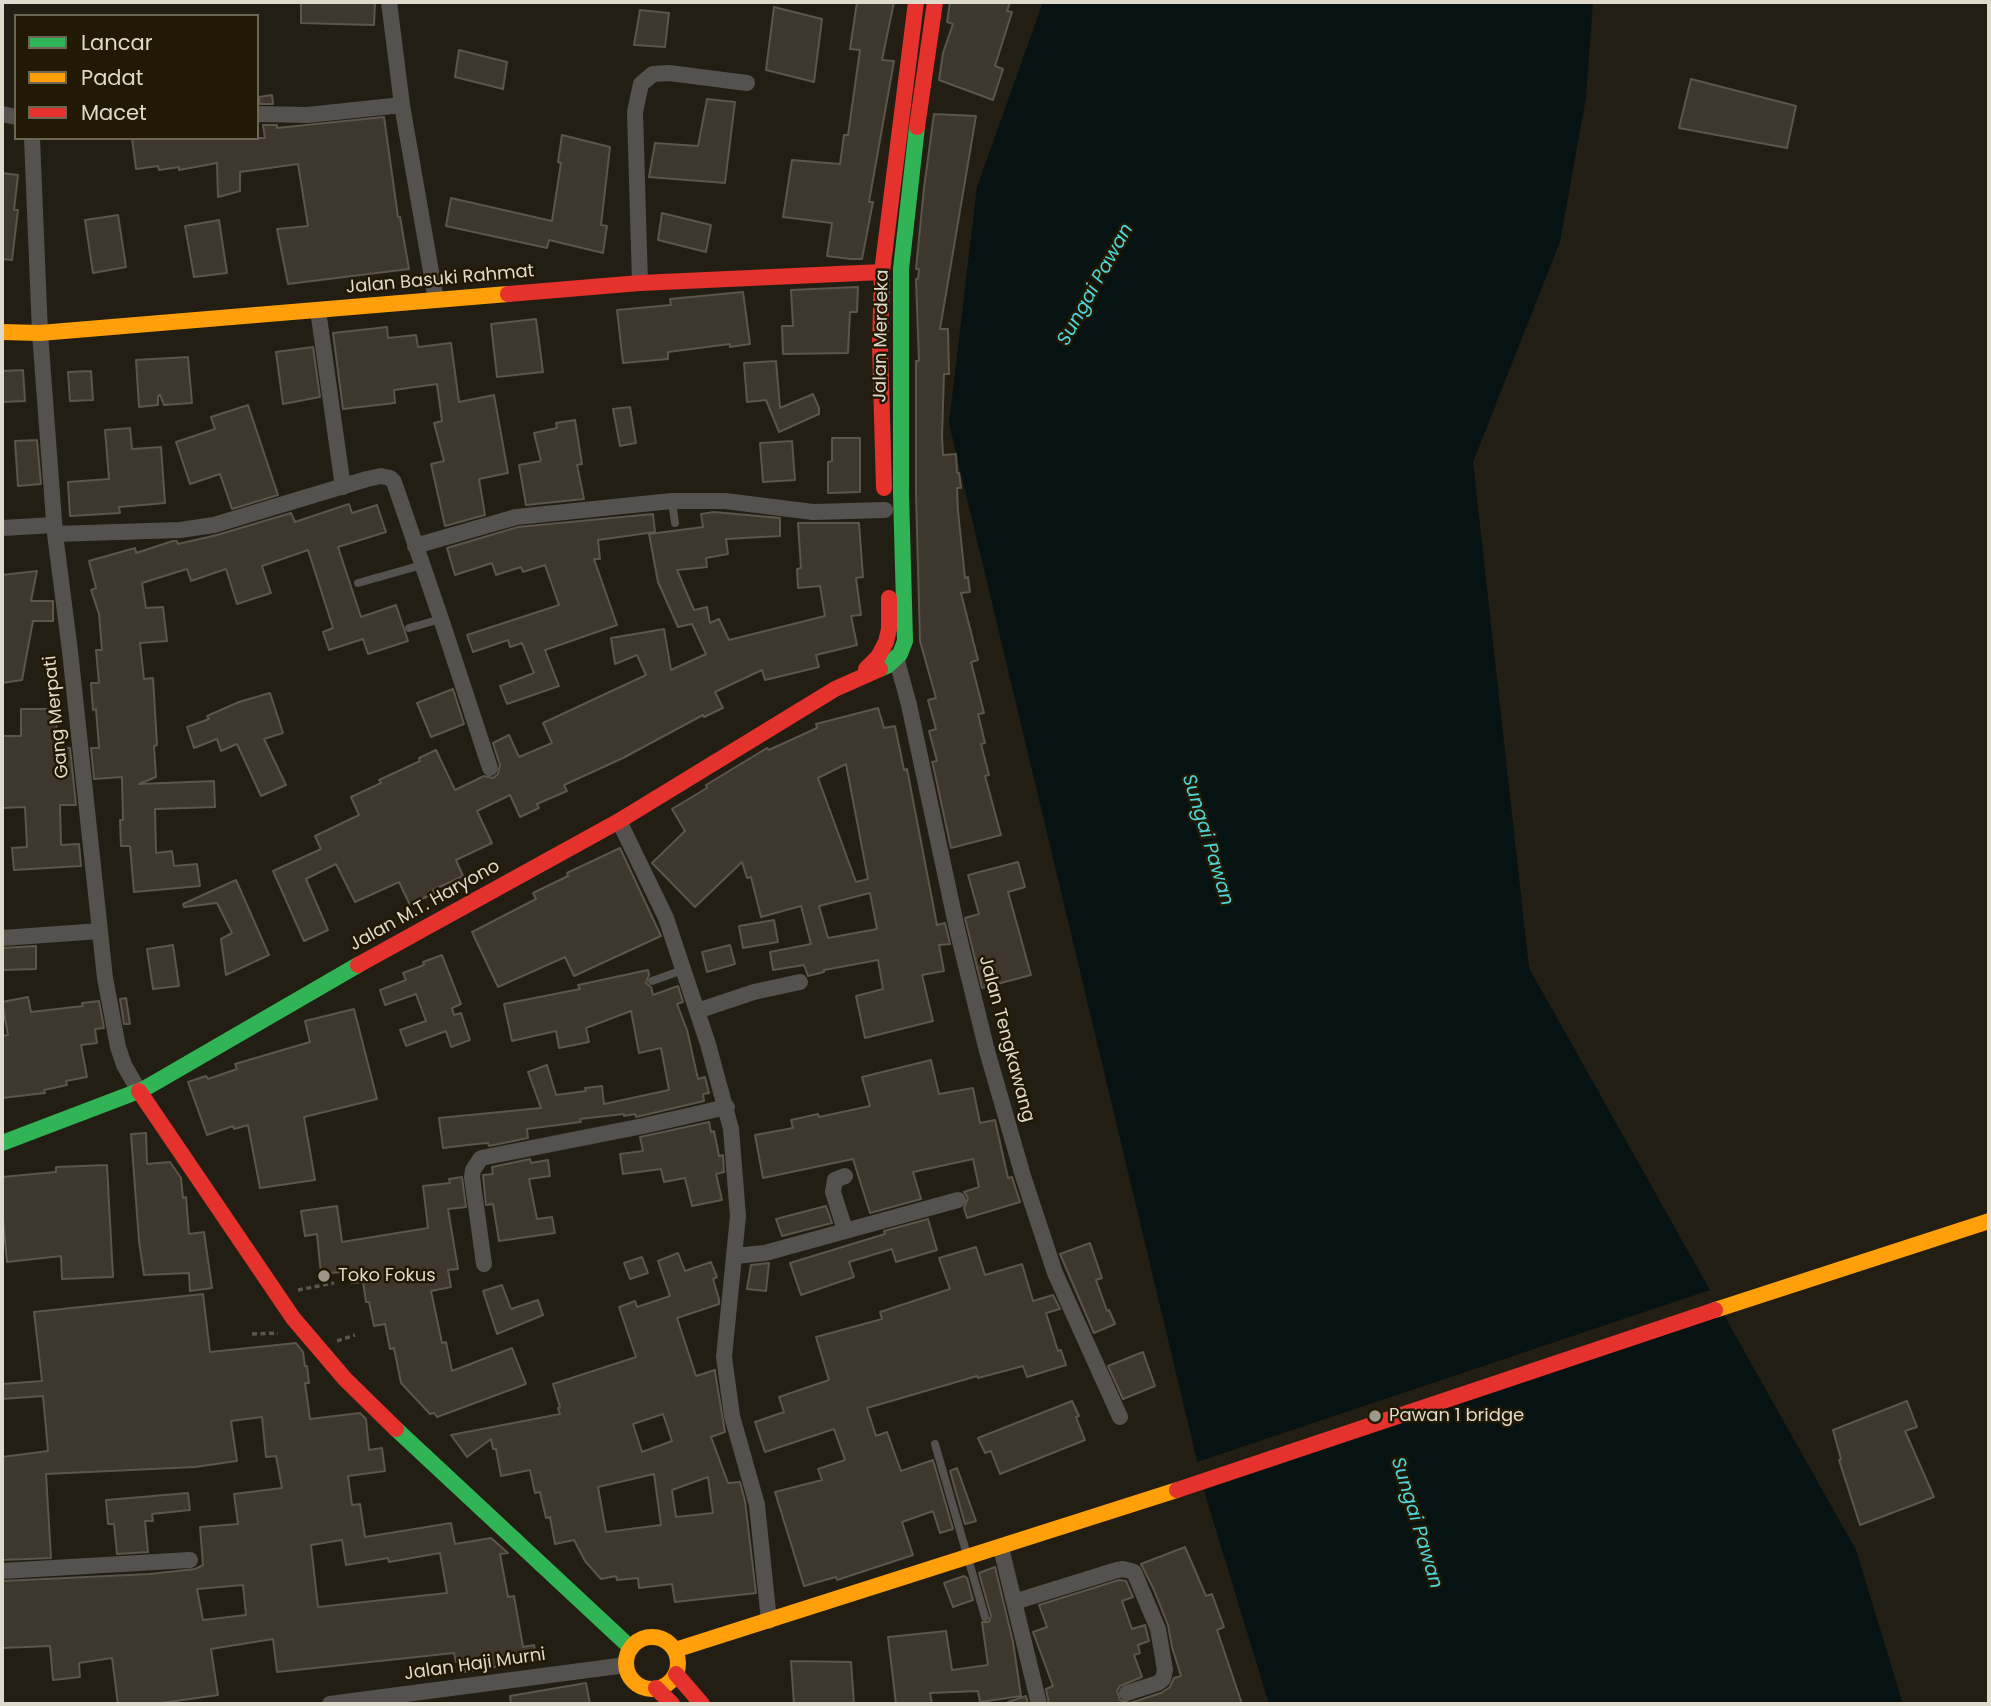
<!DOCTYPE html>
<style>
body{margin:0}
#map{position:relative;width:1991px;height:1706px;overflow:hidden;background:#231e13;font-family:Poppins,sans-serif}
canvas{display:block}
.frame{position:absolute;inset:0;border:4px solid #dfdacc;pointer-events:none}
.legend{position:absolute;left:14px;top:14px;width:245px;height:126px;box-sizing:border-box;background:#211904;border:2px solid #6d6654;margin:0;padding:9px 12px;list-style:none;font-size:21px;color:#dfdacc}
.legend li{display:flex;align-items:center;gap:14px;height:35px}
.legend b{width:35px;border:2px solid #6d6654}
</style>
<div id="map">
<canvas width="1991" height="1706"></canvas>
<div class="frame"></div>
<ul class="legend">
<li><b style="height:9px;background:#30b455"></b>Lancar</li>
<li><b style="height:9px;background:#ff9f0a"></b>Padat</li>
<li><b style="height:9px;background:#e5322d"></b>Macet</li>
</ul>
</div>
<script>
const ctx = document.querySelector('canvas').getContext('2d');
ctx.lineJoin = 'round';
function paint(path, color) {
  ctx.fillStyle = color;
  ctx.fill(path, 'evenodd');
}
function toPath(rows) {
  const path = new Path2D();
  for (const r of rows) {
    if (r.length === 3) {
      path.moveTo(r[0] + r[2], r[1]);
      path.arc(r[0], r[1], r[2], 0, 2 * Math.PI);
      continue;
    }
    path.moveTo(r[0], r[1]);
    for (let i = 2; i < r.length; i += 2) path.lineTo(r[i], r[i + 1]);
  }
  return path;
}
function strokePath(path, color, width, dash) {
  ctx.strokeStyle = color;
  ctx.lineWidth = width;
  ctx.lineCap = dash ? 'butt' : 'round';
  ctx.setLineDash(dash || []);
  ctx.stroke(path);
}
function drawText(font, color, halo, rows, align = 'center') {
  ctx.font = font + ' Poppins,sans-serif';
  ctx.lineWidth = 5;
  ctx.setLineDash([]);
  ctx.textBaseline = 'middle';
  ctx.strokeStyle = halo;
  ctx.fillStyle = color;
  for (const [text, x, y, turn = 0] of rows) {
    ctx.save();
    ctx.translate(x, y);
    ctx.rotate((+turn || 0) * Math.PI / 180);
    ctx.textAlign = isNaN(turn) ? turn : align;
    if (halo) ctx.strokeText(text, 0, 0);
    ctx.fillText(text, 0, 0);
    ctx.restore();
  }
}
const water = toPath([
 [1043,2,1593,2,1586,97,1560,242,1473,462,1529,968,1856,1550,1903,1704,1269,1704,1205,1494,949,423,977,187]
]);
const pier = toPath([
 [1713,1289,1727,1313,1201,1491,1194,1463]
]);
const building = toPath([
 [301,2,375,2,374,25,301,23,301,2],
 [857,2,894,2,882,60,894,61,869,202,873,202,862,259,851,259,827,256,832,223,783,217,792,160,840,164,844,135,848,135,860,50,850,49,857,2],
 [950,2,1010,2,1007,11,1012,12,995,66,1003,69,993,100,939,80,943,53,953,24,947,22,950,2],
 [774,7,822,19,814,82,766,70,774,7],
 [640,10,669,13,665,47,634,45,640,10],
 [459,50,507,62,503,89,455,77,459,50],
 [1691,79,1796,106,1787,148,1679,128,1691,79],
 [272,95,273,104,260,104,259,97,272,95],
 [707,99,735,102,725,183,649,177,655,143,698,146,707,99],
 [934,114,976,116,940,329,948,329,949,374,944,374,942,436,943,455,956,454,957,473,959,473,961,488,957,488,958,511,965,578,968,577,970,592,961,593,978,660,971,662,984,713,978,714,985,743,981,744,989,775,985,776,1001,835,951,848,933,765,932,762,937,761,929,731,936,729,928,700,936,698,920,641,916,493,916,361,919,361,916,279,918,279,919,269,916,269,924,188,934,114],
 [384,117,398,217,400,217,409,269,288,284,277,229,308,226,298,164,240,172,240,191,218,197,217,163,179,170,179,167,159,170,158,166,136,169,132,138,265,138,263,125,277,125,277,128,384,117],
 [562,135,610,147,601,225,607,226,603,253,549,240,547,248,446,226,451,198,552,221,561,163,558,162,562,135],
 [2,173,18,175,14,210,18,210,12,260,2,259,2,173],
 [662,213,711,225,706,252,658,240,662,213],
 [118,215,126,267,93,273,85,220,118,215],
 [219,220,227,273,194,277,185,226,219,220],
 [858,287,857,312,850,312,848,353,783,354,782,326,793,326,791,290,858,287],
 [743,292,750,344,730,347,730,344,668,352,668,359,623,363,617,310,671,305,670,299,743,292],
 [536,319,543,372,497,377,491,324,536,319],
 [387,327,388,338,416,335,418,347,451,343,459,402,494,395,508,473,479,479,485,515,445,526,431,464,444,461,434,423,442,421,437,384,394,390,395,403,343,409,333,333,387,327],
 [313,347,320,397,283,404,276,352,313,347],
 [188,357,192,403,164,405,160,395,158,396,158,405,139,407,136,360,188,357],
 [776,361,780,408,813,394,819,408,819,414,779,432,766,400,747,402,744,363,776,361],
 [23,370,25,401,2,402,2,371,23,370],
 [91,371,93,400,70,401,68,372,91,371],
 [248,405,278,495,232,509,220,474,190,484,176,442,215,429,211,417,248,405],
 [630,407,636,443,620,446,613,409,630,407],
 [575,420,582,464,577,465,584,499,526,505,519,465,541,461,534,433,557,428,556,423,575,420],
 [130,428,132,449,161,447,165,503,119,507,120,513,70,516,68,482,109,479,105,430,130,428],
 [832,438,860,438,860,492,828,493,828,462,832,461,832,438],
 [37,440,41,484,18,486,15,441,37,440],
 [792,441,795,480,763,482,760,443,792,441],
 [349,504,352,513,377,505,386,532,338,547,361,617,396,605,408,641,368,654,363,639,329,650,323,632,333,628,308,550,262,566,271,593,237,604,226,569,191,581,187,569,142,583,146,608,163,607,167,641,140,643,144,679,153,678,157,745,154,746,156,777,139,784,214,781,215,807,155,809,156,853,172,851,174,866,197,864,200,886,134,892,130,846,121,846,120,820,123,820,122,777,94,779,91,748,99,748,96,709,93,710,91,683,99,683,96,650,102,650,99,614,91,590,96,588,89,561,135,548,136,553,173,541,177,541,178,544,217,535,291,513,295,522,349,504],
 [714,512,780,518,780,536,726,539,728,554,706,558,707,567,677,570,694,610,707,607,710,623,719,619,729,640,825,616,820,586,798,588,797,569,801,568,798,523,859,523,863,577,856,578,861,615,851,616,857,645,816,655,819,667,765,680,762,670,715,692,723,708,704,717,703,715,623,758,564,785,567,791,537,804,539,808,520,817,510,795,477,811,492,843,456,860,463,876,433,890,434,893,410,905,399,882,355,902,336,864,306,879,328,930,304,941,273,871,321,849,315,836,359,815,351,797,381,783,379,780,420,761,419,758,436,750,455,790,484,776,493,778,498,774,500,765,493,743,509,735,519,757,552,743,543,723,646,675,637,655,615,664,611,638,664,629,671,670,706,654,692,624,678,627,658,582,649,534,703,527,701,514,714,512],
 [653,514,655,532,598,540,600,559,594,559,617,625,545,650,559,686,507,704,500,686,534,673,522,643,510,647,508,640,473,652,467,635,559,605,545,565,523,572,521,567,496,575,492,563,455,575,447,548,518,527,653,514],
 [37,571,31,601,53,601,53,621,33,621,22,680,2,683,2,575,37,571],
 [453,689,464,724,431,737,417,703,453,689],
 [270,693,283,733,264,739,286,785,261,796,237,744,221,751,217,739,194,748,187,727,209,719,207,716,239,702,270,693],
 [878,708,884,728,895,726,904,770,907,769,937,925,945,923,950,944,939,945,944,971,922,975,933,1021,865,1038,856,996,883,989,878,960,824,970,824,972,808,976,804,965,773,970,770,952,811,944,801,906,761,917,751,877,747,878,742,862,695,907,652,863,685,831,672,809,707,788,706,785,767,748,769,750,817,728,816,724,878,708],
 [846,764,868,879,856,882,818,778,846,764],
 [870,893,877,929,828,938,819,906,870,893],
 [21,709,57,709,56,747,70,748,76,805,60,805,61,845,79,844,81,866,14,870,12,848,27,847,25,807,3,808,2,736,21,736,21,709],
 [620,848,661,936,574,976,565,957,498,987,472,932,536,899,533,893,568,876,567,873,620,848],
 [1018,862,1025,887,1008,892,1031,975,982,988,965,918,979,914,968,875,1018,862],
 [236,880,269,955,226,975,221,939,232,933,217,903,184,907,183,904,236,880],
 [774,920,778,942,743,948,739,926,774,920],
 [173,945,179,986,153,989,147,949,173,945],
 [730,945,735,964,707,972,702,952,730,945],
 [36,946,36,969,2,970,2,948,36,946],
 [442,955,461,1004,452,1008,454,1015,461,1013,470,1040,451,1047,446,1031,406,1046,400,1030,426,1021,416,994,385,1005,380,990,406,980,403,973,424,965,423,962,442,955],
 [648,970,649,975,646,983,651,987,653,995,678,986,683,1002,677,1004,687,1030,698,1079,705,1077,709,1093,703,1094,704,1101,636,1117,635,1114,624,1116,624,1114,580,1119,581,1122,527,1129,528,1138,489,1146,488,1143,476,1144,443,1148,439,1118,541,1108,528,1072,547,1065,556,1095,586,1091,585,1088,602,1086,604,1104,669,1090,661,1048,639,1053,631,1011,586,1028,589,1042,559,1048,556,1031,512,1041,504,1004,580,989,578,985,648,970],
 [28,997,31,1012,83,1006,82,1003,99,1001,104,1028,95,1029,97,1043,81,1045,87,1077,66,1081,67,1085,44,1090,45,1093,2,1098,2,1036,8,1035,2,1002,28,997],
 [126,998,130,1024,124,1024,120,999,126,998],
 [354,1009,377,1099,304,1117,315,1180,260,1188,248,1125,234,1129,233,1126,207,1135,188,1082,206,1076,208,1079,237,1069,235,1064,310,1042,305,1021,354,1009],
 [931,1060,939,1094,973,1088,980,1123,995,1120,1008,1178,1012,1177,1020,1202,967,1218,964,1208,968,1198,964,1192,979,1187,973,1159,913,1172,921,1199,870,1213,853,1159,763,1178,755,1135,793,1128,791,1120,818,1114,819,1117,870,1106,862,1077,931,1060],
 [709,1122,711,1132,714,1131,719,1156,723,1155,724,1172,716,1174,722,1200,692,1206,685,1178,664,1182,661,1169,623,1174,620,1154,643,1151,640,1137,709,1122],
 [146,1133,147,1164,170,1162,181,1178,183,1198,186,1197,189,1234,204,1232,212,1288,190,1291,189,1273,144,1275,139,1241,131,1134,146,1133],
 [530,1159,531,1163,548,1160,550,1176,529,1179,537,1219,552,1217,555,1233,499,1241,493,1204,486,1205,483,1175,493,1174,492,1167,530,1159],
 [107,1165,113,1277,62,1279,61,1256,7,1262,2,1208,2,1177,56,1172,56,1167,107,1165],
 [462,1177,466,1207,448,1209,458,1269,448,1270,451,1287,431,1291,442,1343,446,1342,452,1371,512,1348,526,1384,437,1417,434,1413,430,1414,401,1383,394,1348,390,1349,385,1324,374,1326,369,1302,366,1302,363,1282,352,1283,350,1271,321,1274,317,1234,305,1236,301,1211,337,1206,342,1242,428,1228,423,1186,450,1183,449,1179,462,1177],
 [826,1206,832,1223,782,1236,776,1219,826,1206],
 [928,1219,937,1250,896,1262,892,1249,849,1262,854,1277,801,1295,790,1263,885,1234,884,1231,928,1219],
 [1090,1243,1102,1278,1096,1280,1107,1311,1109,1310,1115,1324,1094,1333,1060,1254,1090,1243],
 [976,1247,985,1275,1022,1264,1033,1301,1053,1295,1060,1309,1046,1313,1058,1351,1061,1350,1066,1365,1027,1377,1023,1366,978,1378,977,1376,867,1408,876,1436,887,1432,901,1471,933,1460,953,1529,940,1533,933,1511,902,1522,913,1555,837,1580,836,1577,804,1586,775,1492,822,1480,818,1469,845,1460,834,1429,765,1452,755,1422,784,1412,779,1397,829,1380,816,1337,882,1319,880,1312,950,1289,939,1258,976,1247],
 [678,1253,685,1271,711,1262,717,1277,713,1279,719,1299,719,1304,677,1318,696,1376,715,1370,715,1372,725,1432,711,1437,728,1483,740,1482,745,1501,756,1593,675,1602,672,1584,639,1588,638,1578,617,1580,616,1576,601,1579,585,1561,574,1540,555,1544,550,1517,546,1518,540,1492,535,1493,530,1470,501,1476,496,1449,493,1449,491,1439,467,1457,451,1435,560,1414,558,1408,560,1407,553,1384,636,1357,619,1307,635,1301,637,1307,670,1296,658,1261,678,1253],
 [663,1414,672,1441,642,1452,633,1424,663,1414],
 [654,1474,661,1525,606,1532,598,1487,654,1474],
 [708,1477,713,1513,676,1517,672,1490,708,1477],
 [642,1257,648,1273,630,1279,624,1263,642,1257],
 [769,1263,766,1291,747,1289,751,1265,769,1263],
 [502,1285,511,1309,538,1300,543,1315,497,1334,483,1291,502,1285],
 [203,1294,210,1352,296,1343,303,1352,305,1366,307,1366,309,1383,305,1383,310,1419,360,1413,366,1419,369,1450,382,1448,385,1471,348,1476,352,1505,360,1504,365,1537,451,1523,455,1544,491,1538,508,1553,500,1554,508,1597,514,1596,523,1647,534,1645,537,1660,465,1672,463,1661,456,1662,454,1653,277,1672,273,1639,211,1649,218,1695,155,1704,118,1704,112,1658,79,1663,80,1677,53,1680,50,1646,2,1648,2,1581,150,1574,195,1569,203,1565,200,1527,238,1524,234,1494,282,1488,276,1456,266,1457,262,1417,231,1421,237,1461,195,1467,46,1474,51,1558,2,1560,2,1457,48,1451,43,1396,2,1399,2,1384,42,1381,34,1312,203,1294],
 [342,1540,346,1565,388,1558,389,1562,440,1553,447,1593,318,1607,311,1545,342,1540],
 [243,1585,246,1615,203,1620,197,1589,243,1585],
 [1143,1352,1155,1386,1123,1399,1108,1366,1143,1352],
 [1072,1401,1079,1416,1076,1417,1085,1440,1000,1474,991,1451,985,1453,978,1438,1072,1401],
 [1907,1401,1917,1427,1905,1431,1934,1497,1860,1525,1839,1460,1841,1459,1833,1430,1907,1401],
 [957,1468,976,1521,965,1524,950,1471,957,1468],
 [188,1493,190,1510,152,1514,153,1521,145,1521,148,1552,117,1554,114,1524,108,1524,106,1500,188,1493],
 [1185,1547,1206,1596,1212,1594,1224,1627,1217,1630,1242,1704,1049,1704,1046,1689,1053,1686,1033,1632,1047,1627,1039,1605,1119,1580,1126,1581,1133,1597,1122,1601,1132,1629,1145,1625,1149,1641,1138,1645,1140,1653,1134,1655,1142,1677,1120,1686,1117,1691,1120,1700,1130,1703,1161,1693,1170,1687,1174,1678,1181,1676,1172,1647,1168,1625,1154,1590,1141,1564,1185,1547],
 [995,1567,1013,1642,1021,1696,980,1702,978,1691,930,1693,932,1704,896,1704,888,1637,946,1631,952,1670,988,1665,982,1622,989,1622,991,1616,979,1573,995,1567],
 [964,1576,967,1578,973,1600,953,1607,944,1583,964,1576],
 [791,1661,851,1662,854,1704,794,1704,791,1661],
 [586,1683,590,1704,511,1704,510,1696,586,1683],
 [1026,1696,1028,1704,1008,1704,1008,1702,1026,1696]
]);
const path = toPath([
 [298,1290,334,1283],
 [252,1334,278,1333],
 [337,1341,355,1335]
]);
const lane = toPath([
 [672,501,675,523],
 [358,583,422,565],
 [409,628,441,619],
 [652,981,683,970],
 [935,1444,985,1617]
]);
const street = toPath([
 [389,2,402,105,436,300],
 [2,114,16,117],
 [257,114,307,115,402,105],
 [32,138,40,333,55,534,70,651,105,978,118,1047,124,1065,139,1091],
 [640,283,635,112,641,84,653,74,669,73,747,83],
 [318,310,343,487],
 [2,528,54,525],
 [55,534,180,530,214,525,367,479,381,476,390,478,394,482,441,619,490,768],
 [415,546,516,517,672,501,725,501,813,512,885,510],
 [896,657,909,705,957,929,987,1051,1023,1176,1055,1273,1120,1417],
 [619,821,666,918,708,1044,731,1129,738,1216,724,1357,732,1416,757,1505,769,1621],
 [2,938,100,931],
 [697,1011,754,992,800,982],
 [845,1176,835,1180,833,1192,845,1230],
 [735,1256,765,1253,958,1200],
 [484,1264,472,1177,473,1170,481,1158,643,1126,727,1107],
 [1001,1548,1039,1704],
 [2,1571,190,1560],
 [1014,1602,1117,1570,1123,1569,1134,1572,1158,1629,1165,1670,1163,1679,1158,1683,1127,1693],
 [330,1704,626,1665]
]);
const fast = toPath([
 [880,669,887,666,900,654,905,641,901,493,901,269,917,127],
 [2,1143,144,1089,358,965],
 [396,1429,631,1648]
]);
const slow = toPath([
 [2,332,40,333,508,294],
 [1715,1310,1989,1221],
 [652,1663,26],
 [675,1650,1177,1490]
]);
const jam = toPath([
 [917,127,935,2],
 [508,294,640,283,882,272],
 [884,488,880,345,882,272,916,2],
 [866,669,878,657,886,642,889,629,889,598],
 [358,965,619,821,835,689,880,669],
 [139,1091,293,1318,345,1379,396,1429],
 [1177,1490,1715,1310],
 [676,1674,702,1704],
 [656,1688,672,1704]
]);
const markers = [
 [324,1276,7,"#9d988b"],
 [1375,1416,7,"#9d988b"]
];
const streetNames = [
 ["Jalan Basuki Rahmat",440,280,-5],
 ["Jalan Merdeka",882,336,-89],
 ["Gang Merpati",57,717,-96],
 ["Jalan M.T. Haryono",425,906,-29],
 ["Jalan Tengkawang",1006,1039,75],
 ["Jalan Haji Murni",475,1665,-8]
];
const poiNames = [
 ["Toko Fokus",338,1276],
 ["Pawan 1 bridge",1389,1416]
];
const waterNames = [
 ["Sungai Pawan",1096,285,-61],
 ["Sungai Pawan",1207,840,73],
 ["Sungai Pawan",1416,1523,73]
];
paint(water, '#061312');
paint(pier, '#231e13');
paint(building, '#3d372e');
strokePath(building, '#5b554c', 2);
strokePath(path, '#59554f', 3.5, [5, 3.5]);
strokePath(lane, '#55514e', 8);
strokePath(street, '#55514e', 16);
strokePath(fast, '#30b455', 16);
strokePath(slow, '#ff9f0a', 16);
strokePath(jam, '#e5322d', 16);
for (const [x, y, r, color] of markers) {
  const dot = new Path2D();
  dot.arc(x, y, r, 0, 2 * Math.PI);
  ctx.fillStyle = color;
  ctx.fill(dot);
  strokePath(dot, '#211904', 2.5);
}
drawText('18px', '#dfdacc', '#211904', streetNames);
drawText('18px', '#dfdacc', '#211904', poiNames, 'left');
drawText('italic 19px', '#4dd7dd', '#211904', waterNames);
</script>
